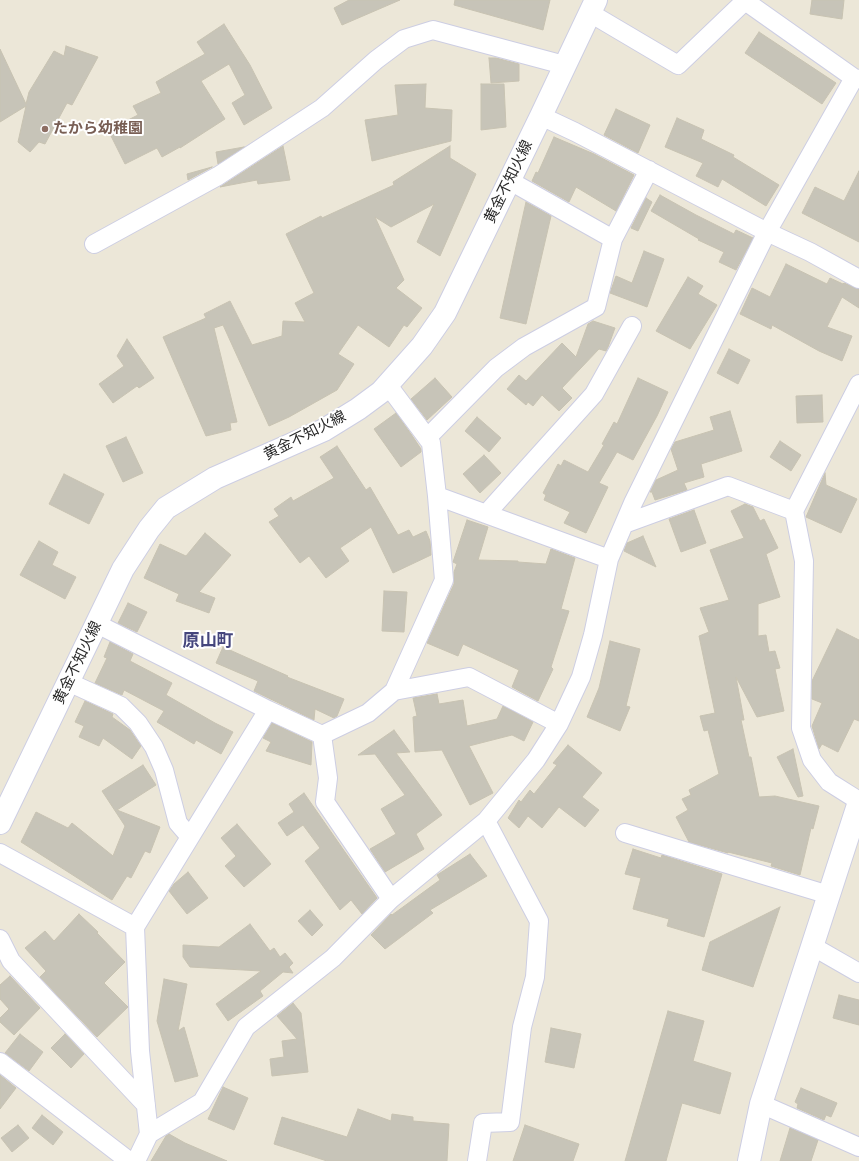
<!DOCTYPE html>
<meta charset="utf-8">
<style>
body{margin:0}
canvas{display:block;background:#ece7d8}
</style>
<canvas width="859" height="1161"></canvas>
<script>
const ctx = document.querySelector('canvas').getContext('2d');
ctx.lineJoin = 'round';
function paint(path, color) {
  ctx.fillStyle = color;
  ctx.fill(path, 'evenodd');
}
function toPath(rows) {
  const path = new Path2D();
  for (const r of rows) {
    path.moveTo(r[0], r[1]);
    for (let i = 2; i < r.length; i += 2) path.lineTo(r[i], r[i + 1]);
  }
  return path;
}
function strokePath(path, color, width, dash) {
  ctx.strokeStyle = color;
  ctx.lineWidth = width;
  ctx.lineCap = dash ? 'butt' : 'round';
  ctx.setLineDash(dash || []);
  ctx.stroke(path);
}
function drawText(font, color, halo, rows, align = 'center') {
  ctx.font = font + ' "Space Grotesk","Noto Sans JP",sans-serif';
  ctx.lineWidth = 4;
  ctx.setLineDash([]);
  ctx.textBaseline = 'middle';
  ctx.strokeStyle = halo;
  ctx.fillStyle = color;
  for (const [text, x, y, turn = 0] of rows) {
    ctx.save();
    ctx.translate(x, y);
    ctx.rotate((+turn || 0) * Math.PI / 180);
    ctx.textAlign = isNaN(turn) ? turn : align;
    if (halo) ctx.strokeText(text, 0, 0);
    ctx.fillText(text, 0, 0);
    ctx.restore();
  }
}
const building = toPath([
 [349,0,400,0,342,25,334,8,349,0],
 [455,0,550,0,543,30,454,5,455,0],
 [812,0,844,0,842,19,810,14,812,0],
 [224,24,250,65,272,108,244,125,232,103,245,95,229,64,201,81,225,119,180,148,180,147,162,157,157,148,125,164,108,130,138,115,133,106,161,93,156,82,205,54,197,42,224,24],
 [759,32,836,83,822,104,745,53,759,32],
 [66,46,98,57,72,105,67,103,45,144,39,142,30,152,18,142,26,106,0,122,0,49,26,104,29,92,54,51,64,56,66,46],
 [489,58,496,58,519,64,519,81,491,83,489,58],
 [426,84,425,108,452,110,451,141,372,161,365,120,398,115,395,85,426,84],
 [481,84,504,84,506,127,481,130,481,84],
 [616,109,650,125,638,153,604,135,616,109],
 [677,118,704,130,701,139,734,155,733,157,779,185,766,206,722,179,718,187,696,176,703,163,665,147,677,118],
 [554,137,594,154,634,175,616,211,576,187,569,202,532,181,536,172,538,173,554,137],
 [283,146,290,180,258,184,257,180,220,187,283,146],
 [450,146,450,158,476,174,440,256,417,242,434,204,391,227,375,217,404,280,396,288,422,308,407,327,404,325,389,347,358,325,338,354,354,364,337,390,289,417,269,426,223,325,214,328,237,422,230,423,231,430,206,436,163,337,206,318,204,314,230,301,252,345,282,336,283,321,305,322,295,303,314,293,286,234,321,216,322,218,394,185,393,182,450,146],
 [244,147,218,164,216,152,244,147],
 [212,167,188,180,187,174,212,167],
 [859,171,859,242,802,213,815,187,844,201,859,171],
 [660,195,696,215,734,234,736,230,753,238,736,270,719,262,724,252,698,240,699,239,651,211,660,195],
 [646,198,652,202,638,231,631,228,646,198],
 [526,202,551,216,526,324,500,318,526,202],
 [644,251,664,259,647,307,610,293,616,276,632,283,644,251],
 [786,264,827,284,830,278,843,284,844,283,859,289,859,308,842,297,827,327,852,336,842,361,819,351,772,325,771,329,740,314,752,288,770,297,786,264],
 [688,277,703,286,698,294,717,305,690,349,656,331,688,277],
 [593,321,615,328,608,347,606,351,599,349,562,388,572,398,559,411,542,395,533,406,528,402,526,405,507,389,519,375,526,381,562,343,576,357,588,324,593,321],
 [127,339,154,378,139,388,137,386,113,403,99,384,124,366,117,356,127,339],
 [729,349,750,360,738,384,717,373,729,349],
 [435,378,452,397,427,420,411,399,435,378],
 [638,378,668,392,657,416,633,460,617,452,599,483,608,487,586,533,564,523,570,512,544,500,546,495,543,493,558,464,561,466,564,460,588,472,604,445,602,444,614,422,617,424,638,378],
 [822,395,823,422,797,423,796,396,822,395],
 [730,411,742,451,701,464,704,477,684,483,687,490,655,500,652,492,650,492,656,480,678,470,671,449,675,442,714,430,710,417,730,411],
 [396,413,411,434,421,449,421,452,401,467,374,429,396,413],
 [477,417,501,438,489,452,465,431,477,417],
 [126,437,143,473,123,482,106,446,126,437],
 [780,441,801,455,791,471,770,457,780,441],
 [337,446,366,490,370,487,398,535,409,530,413,537,426,531,430,541,431,555,393,573,371,527,340,548,349,561,326,578,309,556,300,563,269,522,279,516,274,509,291,497,293,501,334,478,320,457,337,446],
 [484,455,501,473,480,493,463,474,484,455],
 [825,473,826,485,857,499,841,533,806,517,825,473],
 [64,474,104,494,89,524,49,504,64,474],
 [745,504,753,507,760,521,764,519,778,548,766,554,780,597,758,604,758,636,766,635,769,652,775,651,780,668,775,669,784,711,757,717,736,677,744,720,741,720,749,757,751,757,759,797,775,796,819,806,813,829,811,828,800,875,771,866,772,863,728,852,728,853,689,842,676,817,688,810,682,799,691,795,689,790,719,774,708,730,704,731,700,716,715,713,699,636,709,632,700,608,729,600,710,550,744,538,731,511,745,504],
 [694,510,706,543,681,552,669,519,694,510],
 [467,520,488,527,478,560,518,561,518,562,546,564,551,549,575,558,561,609,569,611,551,667,553,669,538,701,512,687,519,670,463,644,458,656,427,643,454,584,454,572,457,564,453,562,467,520],
 [205,533,231,555,199,592,215,598,209,613,176,601,179,594,144,578,160,544,186,556,205,533],
 [643,536,656,567,624,551,627,543,643,536],
 [39,541,58,552,52,565,76,577,65,599,20,575,39,541],
 [384,591,407,592,404,632,382,631,384,591],
 [128,603,147,612,137,632,118,623,128,603],
 [837,629,859,640,859,721,854,719,838,752,822,744,819,749,812,726,822,703,812,699,812,681,837,629],
 [610,641,640,649,626,706,630,707,620,731,587,717,599,688,610,641],
 [110,642,133,654,130,661,172,683,166,695,215,723,233,732,221,754,196,740,194,744,157,722,164,711,124,690,122,695,95,683,107,658,104,657,110,642],
 [223,647,288,676,287,677,344,699,337,716,334,718,315,709,314,720,254,691,258,681,216,663,223,647],
 [437,694,439,704,463,700,467,726,497,719,503,706,533,722,524,741,512,735,469,746,493,793,470,805,442,750,415,752,413,717,417,716,413,698,437,694],
 [85,701,113,714,112,717,130,730,141,746,132,759,103,738,99,746,79,737,84,726,75,722,85,701],
 [272,723,312,742,311,765,266,751,271,742,263,738,272,723],
 [394,730,410,752,396,753,442,815,416,834,424,849,385,872,370,849,396,834,381,809,405,795,375,754,358,755,394,730],
 [568,745,602,773,582,797,599,810,585,827,559,807,542,828,528,816,519,828,508,818,519,800,521,802,530,790,534,794,557,765,553,763,568,745],
 [793,749,803,796,798,797,777,757,793,749],
 [143,765,156,785,117,810,160,827,150,853,145,851,131,878,127,876,112,900,21,842,36,812,68,828,72,823,113,856,125,826,102,791,143,765],
 [304,793,377,898,362,914,351,900,340,910,305,861,320,848,303,825,287,836,278,823,294,812,289,804,304,793],
 [237,824,271,864,244,887,225,866,236,856,221,838,237,824],
 [633,849,661,858,662,855,722,874,704,937,667,926,669,919,633,909,641,878,625,874,633,849],
 [470,854,487,876,430,910,433,913,385,949,371,935,391,914,392,915,440,880,437,875,470,854],
 [188,872,208,898,187,914,169,891,174,884,188,872],
 [780,907,753,987,702,970,710,942,780,907],
 [310,910,323,925,312,936,298,921,310,910],
 [79,914,98,932,97,933,125,962,104,983,128,1007,97,1037,40,977,46,971,25,948,45,931,54,941,79,914],
 [250,924,270,951,274,948,280,957,285,953,293,963,289,967,293,973,283,972,260,991,263,996,228,1021,216,1004,261,971,190,967,183,957,183,945,219,947,250,924],
 [10,976,40,1008,14,1035,0,1022,0,1018,9,1009,0,999,0,985,10,976],
 [164,979,187,984,178,1031,184,1027,198,1076,175,1082,157,1021,164,979],
 [839,995,859,1000,859,1025,833,1018,839,995],
 [293,1003,301,1013,308,1072,272,1076,270,1059,284,1057,282,1041,297,1039,277,1016,293,1003],
 [668,1011,704,1021,693,1061,731,1073,720,1114,682,1103,666,1161,625,1161,668,1011],
 [551,1028,581,1034,574,1068,545,1062,551,1028],
 [20,1034,43,1052,29,1071,5,1053,20,1034],
 [65,1034,84,1054,71,1068,51,1048,65,1034],
 [0,1075,16,1088,0,1109,0,1075],
 [223,1087,248,1098,234,1130,208,1119,223,1087],
 [801,1088,837,1103,831,1117,826,1115,824,1120,797,1108,798,1104,795,1102,801,1088],
 [358,1109,391,1121,392,1114,413,1117,413,1121,449,1124,447,1161,327,1161,274,1144,282,1117,347,1137,358,1109],
 [42,1115,63,1132,53,1145,32,1128,42,1115],
 [18,1125,29,1138,12,1152,1,1138,18,1125],
 [525,1125,579,1144,573,1161,513,1161,525,1125],
 [790,1128,818,1140,811,1161,780,1161,790,1128],
 [169,1134,185,1143,227,1161,151,1161,166,1136,169,1134]
]);
const minor = toPath([
 [745,1,854,78,859,79],
 [590,13,678,65,746,0],
 [541,116,575,132,767,232,810,252,859,279],
 [510,181,613,239],
 [94,244,218,176,322,108,376,60,404,39,433,30,564,65],
 [859,384,794,511,804,561,801,728,812,760,829,782,859,801],
 [427,438,496,368,524,347,596,307,613,239,649,170],
 [437,496,609,559],
 [486,514,594,394,632,326],
 [624,524,728,486,794,511],
 [97,624,268,710,322,735,368,713,394,691,444,580,437,496,431,443,387,384],
 [68,682,121,706,138,723,154,747,164,770,178,823,190,837],
 [394,691,469,677,559,724],
 [322,735,328,778,325,802,391,899],
 [625,833,829,895],
 [0,853,135,927],
 [0,939,11,961,146,1105],
 [812,946,859,973],
 [0,1062,129,1161],
 [761,1104,859,1147],
 [149,1134,140,1051,135,927,268,710],
 [136,1161,149,1134,202,1102,246,1027,333,958,391,899,486,821,536,760,559,724,581,677,593,635,609,559,633,503,767,232,854,78],
 [477,1161,483,1123,510,1122,522,1027,535,977,539,921,486,821]
]);
const tertiary = toPath([
 [749,1161,761,1104,859,802]
]);
const secondary = toPath([
 [0,823,123,569,149,529,166,508,215,478,324,430,358,409,381,392,422,346,445,313,541,116,596,0]
]);
const markers = [
 [45,129,4,"#8d6e63"]
];
const educationNames = [
 ["たから幼稚園",53,129]
];
const streetNames = [
 ["黄金不知火線",509,182,-64],
 ["黄金不知火線",305,436,-27],
 ["黄金不知火線",78,663,-64]
];
const quarterNames = [
 ["原山町",208,641]
];
paint(building, '#c7c4b8');
strokePath(building, '#c8c3b2', 1);
strokePath(minor, '#cdcee3', 20);
strokePath(tertiary, '#cdcee3', 24);
strokePath(secondary, '#cdcee3', 24);
strokePath(minor, '#fff', 18);
strokePath(tertiary, '#fff', 22);
strokePath(secondary, '#fff', 22);
for (const [x, y, r, color] of markers) {
  const dot = new Path2D();
  dot.arc(x, y, r, 0, 2 * Math.PI);
  ctx.fillStyle = color;
  ctx.fill(dot);
  strokePath(dot, '#fff', 1.5);
}
drawText('bold 15px', '#785e54', '#fff', educationNames, 'left');
drawText('15px', '#282828', '#fff', streetNames);
drawText('bold 17px', '#45467d', '#fff', quarterNames);
</script>
